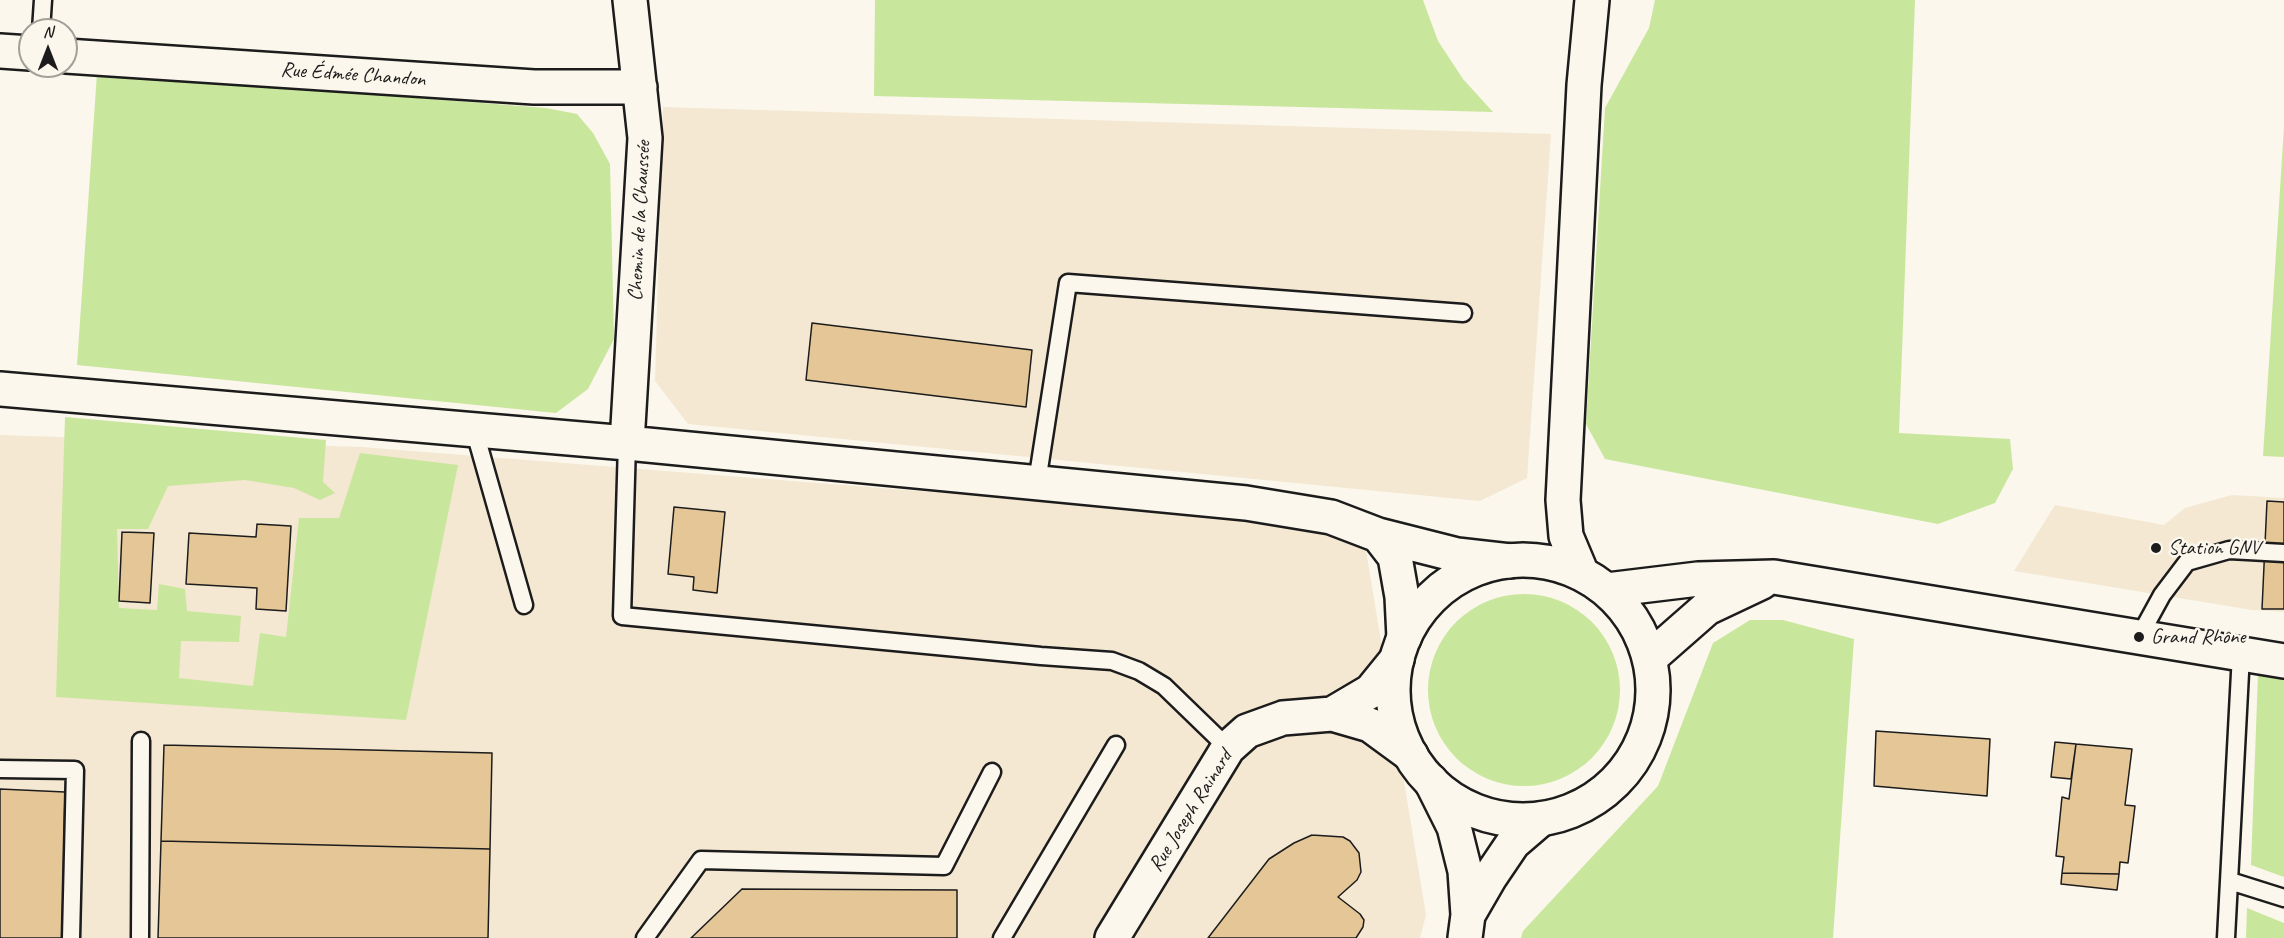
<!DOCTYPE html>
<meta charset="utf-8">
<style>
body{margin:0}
#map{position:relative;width:2284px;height:938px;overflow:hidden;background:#fbf7ec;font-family:Caveat,sans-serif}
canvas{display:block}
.north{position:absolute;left:18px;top:18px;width:60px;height:60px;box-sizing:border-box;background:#fbf7ec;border:2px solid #a29f99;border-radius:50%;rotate:0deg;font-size:16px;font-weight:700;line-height:24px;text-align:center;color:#1c1c1c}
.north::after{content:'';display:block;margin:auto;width:21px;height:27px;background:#1c1c1c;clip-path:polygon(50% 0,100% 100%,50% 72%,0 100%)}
</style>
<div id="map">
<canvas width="2284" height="938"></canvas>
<div class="north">N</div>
</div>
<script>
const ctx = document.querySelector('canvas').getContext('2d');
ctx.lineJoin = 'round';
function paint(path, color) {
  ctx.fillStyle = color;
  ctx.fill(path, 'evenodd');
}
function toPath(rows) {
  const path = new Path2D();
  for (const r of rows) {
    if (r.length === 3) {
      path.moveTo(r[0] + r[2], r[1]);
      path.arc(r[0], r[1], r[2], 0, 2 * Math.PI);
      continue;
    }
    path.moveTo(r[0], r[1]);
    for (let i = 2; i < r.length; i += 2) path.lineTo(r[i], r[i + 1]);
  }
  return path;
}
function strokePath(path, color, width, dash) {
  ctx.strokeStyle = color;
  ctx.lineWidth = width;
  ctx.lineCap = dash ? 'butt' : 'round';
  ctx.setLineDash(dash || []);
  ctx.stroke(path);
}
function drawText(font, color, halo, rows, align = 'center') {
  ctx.font = font + ' Caveat,sans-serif';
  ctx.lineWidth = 5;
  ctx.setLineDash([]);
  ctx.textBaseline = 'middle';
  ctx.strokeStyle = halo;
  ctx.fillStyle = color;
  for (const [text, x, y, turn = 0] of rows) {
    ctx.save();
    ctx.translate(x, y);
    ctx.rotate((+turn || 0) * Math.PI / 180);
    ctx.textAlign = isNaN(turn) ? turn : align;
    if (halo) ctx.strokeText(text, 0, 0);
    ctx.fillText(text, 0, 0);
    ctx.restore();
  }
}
const built = toPath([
 [663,107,1551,134,1527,478,1480,501,688,424,655,381],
 [0,435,362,447,1362,526,1426,915,1420,938,0,938],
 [2232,495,2284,498,2284,612,2252,610,2014,571,2055,505,2164,525,2185,508]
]);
const green = toPath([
 [875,0,1423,0,1438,41,1463,79,1493,112,874,96],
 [1655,0,1915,0,1899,433,2010,439,2013,469,1995,503,1938,524,1605,459,1586,424,1605,108,1649,28],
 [97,73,546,108,577,114,593,133,610,164,614,339,588,389,556,413,77,365],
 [2284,127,2284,457,2263,456],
 [65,417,326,440,323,482,335,493,320,500,294,488,245,480,168,486,148,529,117,529,119,608,157,610,159,584,185,589,187,611,241,616,239,642,181,641,179,678,253,686,260,633,286,637,299,518,339,518,360,453,458,465,406,720,56,697],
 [1524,690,96],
 [1750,620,1783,620,1854,639,1833,938,1521,938,1523,931,1658,786,1713,643],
 [2258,674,2284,679,2284,877,2251,865],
 [2247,908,2284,923,2284,938,2246,938]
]);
const building = toPath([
 [812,323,1032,350,1026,407,806,380,812,323],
 [2267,501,2284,502,2284,609,2262,609,2267,501],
 [674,507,725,512,717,593,693,590,694,577,668,574,674,507],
 [257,524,291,526,286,611,256,609,257,588,186,584,189,533,256,537,257,524],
 [122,532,154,533,150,603,119,601,122,532],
 [1876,731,1990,739,1987,796,1874,786,1876,731],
 [2055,742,2076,744,2071,779,2051,777,2055,742],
 [2076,744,2132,749,2125,805,2135,806,2128,863,2120,862,2119,874,2062,873,2064,857,2056,856,2062,797,2069,799,2076,744],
 [164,745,492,753,490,849,161,841,164,745],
 [0,789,65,792,62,938,0,938,0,789],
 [1312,835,1343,837,1350,841,1359,853,1361,872,1357,880,1338,897,1360,914,1364,920,1363,927,1356,938,1208,938,1269,859,1294,843,1312,835],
 [161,841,490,849,488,938,158,938,161,841],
 [2062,873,2119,874,2117,890,2061,884,2062,873],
 [742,889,957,890,957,938,691,938,742,889]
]);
const service = toPath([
 [41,30,43,0],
 [474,429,524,605],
 [627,443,622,616,1041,656,1112,661,1139,671,1164,686,1228,748],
 [1037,482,1068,283,1463,313],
 [2139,637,2162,595,2187,562,2229,550,2284,553],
 [0,769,75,770,71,938],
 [2230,881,2284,898],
 [140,938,141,741],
 [645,938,701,860,944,866,992,772],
 [1002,938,1116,745],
 [2226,938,2241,654]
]);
const minor = toPath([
 [0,51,30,53],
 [66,56,534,87,640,87],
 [0,389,627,443,1246,503,1331,517,1378,535],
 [627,443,645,138,630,0],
 [1404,638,1402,597,1395,557,1378,535,1457,555,1510,561],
 [1397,659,1371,691,1332,714,1370,725,1411,755],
 [1431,781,1454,827,1465,871,1468,915,1465,938],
 [1468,915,1490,877,1513,843,1541,819],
 [1112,938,1228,748,1247,731,1283,718,1332,714]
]);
const tertiary = toPath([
 [1523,690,130],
 [1582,574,1566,536,1563,500,1584,85,1592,0],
 [1607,590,1698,579,1774,577,2284,661],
 [1650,658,1707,608,1762,582]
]);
const markers = [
 [2156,548,6,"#1c1c1c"],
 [2139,637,6,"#1c1c1c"]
];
const streetNames = [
 ["Rue Édmée Chandon",353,75,4],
 ["Chemin de la Chaussée",640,221,-87],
 ["Rue Joseph Rainard",1191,811,-58]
];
const poiNames = [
 ["Station GNV",2168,548],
 ["Grand Rhône",2151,637]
];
paint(built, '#f4e8d2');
paint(green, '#c9e69d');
paint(building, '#e4c697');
strokePath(building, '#1c1c1c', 1.5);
strokePath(service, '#1c1c1c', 21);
strokePath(minor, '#1c1c1c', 38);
strokePath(tertiary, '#1c1c1c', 38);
strokePath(service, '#fbf7ec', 16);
strokePath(minor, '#fbf7ec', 33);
strokePath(tertiary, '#fbf7ec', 33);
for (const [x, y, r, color] of markers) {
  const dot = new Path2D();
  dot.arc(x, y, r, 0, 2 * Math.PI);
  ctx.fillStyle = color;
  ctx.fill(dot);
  strokePath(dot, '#fbf7ec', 2);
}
drawText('21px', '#1c1c1c', '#fbf7ec', streetNames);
drawText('21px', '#1c1c1c', '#fbf7ec', poiNames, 'left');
</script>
